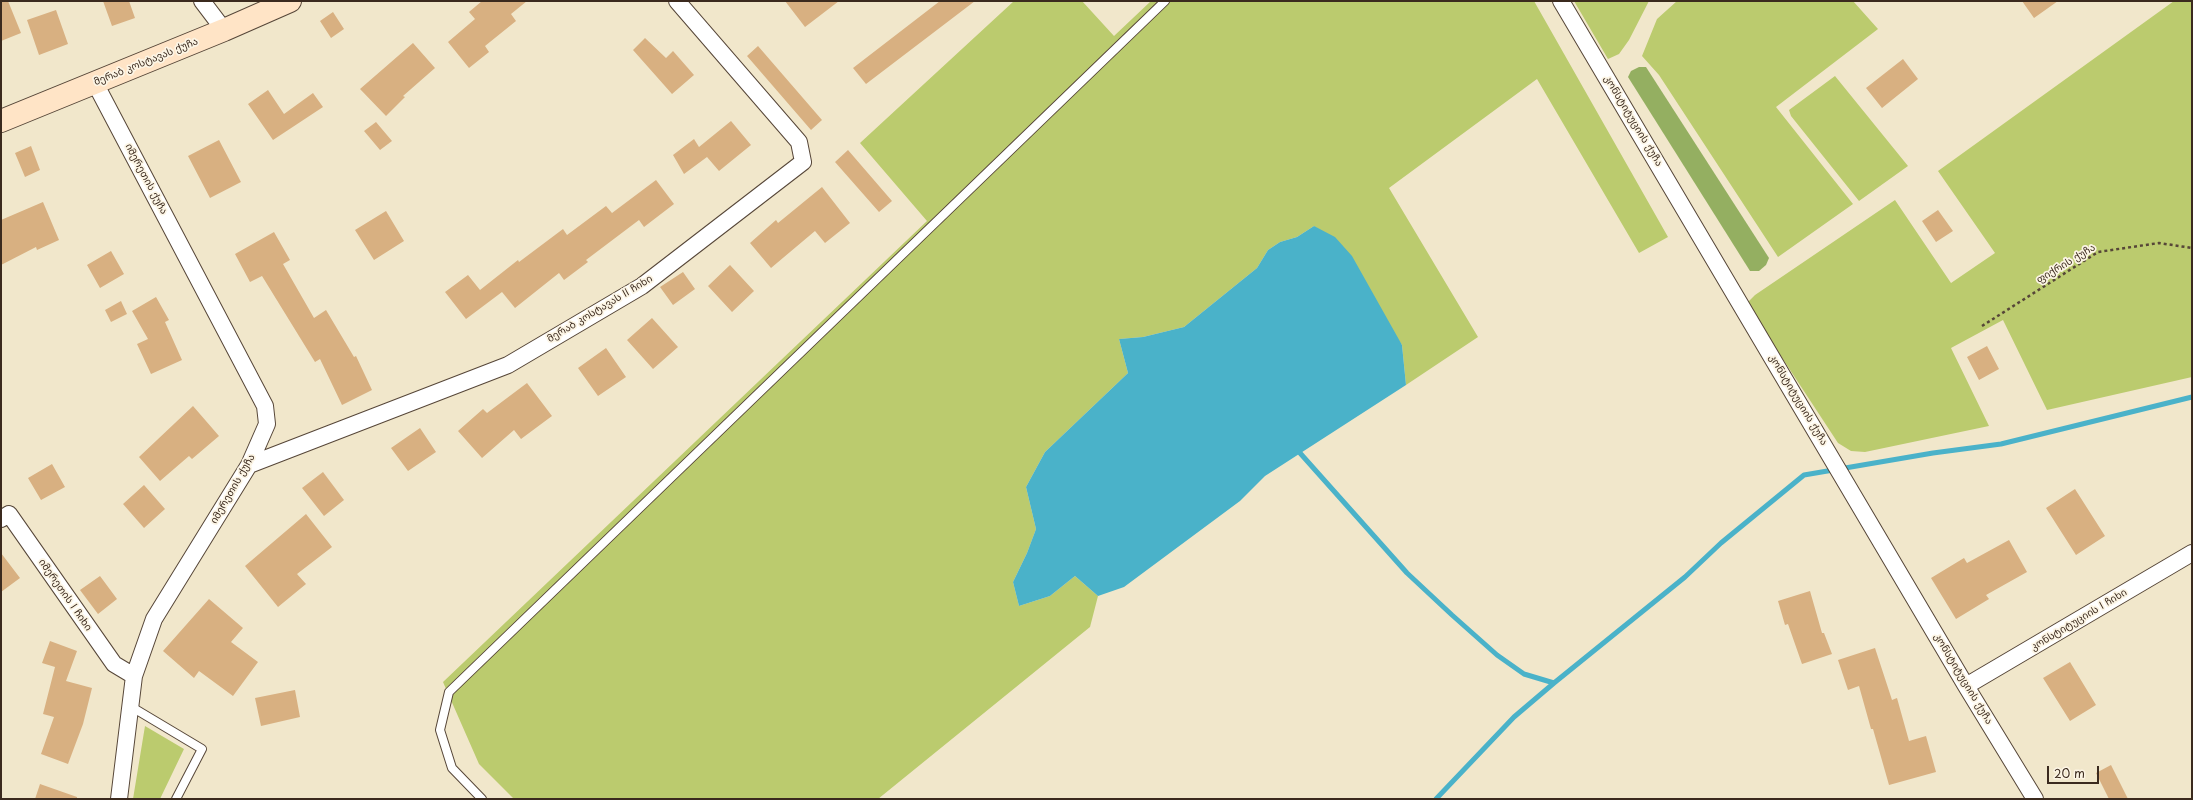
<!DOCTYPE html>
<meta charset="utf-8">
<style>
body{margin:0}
#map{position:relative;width:2193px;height:800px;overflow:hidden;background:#f1e7cb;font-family:"Playpen Sans",sans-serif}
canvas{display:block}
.frame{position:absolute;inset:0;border:2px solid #3b2a1e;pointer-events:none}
.scale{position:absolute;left:2047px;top:766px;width:52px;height:18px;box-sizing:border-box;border:2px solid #3b2a1e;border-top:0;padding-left:5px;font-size:12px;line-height:14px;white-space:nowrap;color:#3b2a1e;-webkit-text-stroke:3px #fcf5e5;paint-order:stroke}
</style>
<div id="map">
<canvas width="2193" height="800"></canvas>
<div class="frame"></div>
<div class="scale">20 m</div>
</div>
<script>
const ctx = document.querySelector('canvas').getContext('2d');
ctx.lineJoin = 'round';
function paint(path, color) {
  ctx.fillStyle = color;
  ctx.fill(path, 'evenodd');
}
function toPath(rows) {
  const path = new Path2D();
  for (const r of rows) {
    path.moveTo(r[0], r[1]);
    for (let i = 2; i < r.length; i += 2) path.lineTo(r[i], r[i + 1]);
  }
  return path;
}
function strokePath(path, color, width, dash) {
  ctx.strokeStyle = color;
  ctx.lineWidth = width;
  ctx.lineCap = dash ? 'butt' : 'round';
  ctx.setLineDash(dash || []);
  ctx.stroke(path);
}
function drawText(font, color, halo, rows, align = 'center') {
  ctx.font = font + ' "Playpen Sans","Noto Sans Georgian",sans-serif';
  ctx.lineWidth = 3.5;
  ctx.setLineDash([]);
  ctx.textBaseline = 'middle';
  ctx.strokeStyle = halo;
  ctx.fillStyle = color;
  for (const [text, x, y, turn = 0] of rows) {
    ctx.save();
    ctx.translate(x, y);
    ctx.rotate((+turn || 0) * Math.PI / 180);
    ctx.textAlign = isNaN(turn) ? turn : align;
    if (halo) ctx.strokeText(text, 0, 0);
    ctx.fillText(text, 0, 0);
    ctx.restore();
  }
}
const green = toPath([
 [1014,1,1082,1,1114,36,1151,1,1534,1,1668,237,1639,253,1537,79,1389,188,1478,337,1406,385,1402,345,1314,226,1297,237,1280,242,1268,250,1257,268,1184,327,1143,337,1119,339,1128,373,1045,452,1026,487,1036,529,1027,553,1013,582,1019,606,1050,596,1075,576,1098,596,1090,627,878,799,514,799,479,764,443,682,927,221,860,143],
 [1574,1,1649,1,1629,40,1619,54,1608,59],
 [1677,1,1853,1,1878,29,1776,107,1853,204,1778,257,1659,75,1642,56,1657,19],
 [2174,1,2192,1,2192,377,2047,410,2003,320,1951,348,1989,426,1865,452,1851,451,1838,443,1754,315,1748,302,1755,295,1895,200,1951,283,1995,253,1938,171],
 [1835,76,1908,166,1859,201,1791,116,1789,110],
 [145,726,184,749,160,799,133,799]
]);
const forest = toPath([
 [1639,67,1646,67,1769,258,1766,265,1759,271,1750,271,1628,77,1631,71]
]);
const water = toPath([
 [1314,226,1335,237,1352,256,1402,345,1406,385,1265,476,1240,501,1124,587,1098,596,1075,576,1050,596,1019,606,1013,582,1027,553,1036,529,1026,487,1045,452,1128,373,1119,339,1143,337,1184,327,1257,268,1268,250,1280,242,1297,237]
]);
const stream = toPath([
 [1300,453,1407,573,1452,615,1497,655,1524,674,1554,683,1685,577,1721,543,1804,475,1933,453,2001,444,2192,397],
 [1436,799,1514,717,1554,683]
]);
const building = toPath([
 [1,1,8,1,21,33,1,41],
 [103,1,129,1,135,18,112,26],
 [482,1,527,1,511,14,516,21,485,46,489,52,469,68,448,42,475,19,469,12],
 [785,1,839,1,805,27],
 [940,1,975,1,866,84,853,68],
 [2022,1,2058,1,2034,18],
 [56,10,68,44,39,55,27,20],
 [333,12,344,29,331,38,320,21],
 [645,38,666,58,673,51,694,75,672,94,633,50],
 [413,43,435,68,403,96,405,97,386,116,360,89],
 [758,46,822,120,811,130,747,56],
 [1903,59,1918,79,1882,108,1866,88],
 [268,90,284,114,313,93,323,107,273,140,248,104],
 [731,121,751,145,719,171,707,157,684,174,673,155,694,139,699,147],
 [376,122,392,141,380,150,364,131],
 [219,140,241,182,210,198,188,156],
 [31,146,40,170,25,177,15,153],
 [848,150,892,201,879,212,835,162],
 [656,180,674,204,644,227,639,220,586,260,588,262,564,280,559,273,515,308,502,292,466,319,445,292,468,275,480,290,518,260,519,262,563,229,567,235,606,206,612,213],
 [822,187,850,223,825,243,815,231,771,268,750,243,776,220,778,223],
 [43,202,59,240,37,250,36,247,1,265,1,220],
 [1938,210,1953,231,1936,242,1922,221],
 [386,211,404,241,374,260,355,230],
 [274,232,290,260,283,264,314,318,326,310,354,357,356,356,372,390,342,405,320,359,315,362,262,276,250,282,235,254],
 [111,251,124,274,100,288,87,265],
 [730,265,754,291,732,312,708,286],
 [683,272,695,289,673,305,660,287],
 [156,297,169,320,165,322,182,360,151,374,137,344,148,339,132,311],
 [121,301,127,314,111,322,105,310],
 [652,318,678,347,653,369,627,340],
 [1987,346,1999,369,1979,380,1967,357],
 [606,348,626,377,598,396,578,368],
 [527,383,552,416,521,439,514,430,482,458,458,431,483,409,487,413],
 [193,406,219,436,192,459,189,456,160,481,139,457],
 [420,428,436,452,408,471,391,448],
 [52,464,65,487,41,500,28,478],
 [323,472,344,500,324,516,302,488],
 [144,485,165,509,144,528,123,504],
 [2075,489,2105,536,2076,555,2046,508],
 [306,514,332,547,297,574,306,584,278,607,245,566],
 [2009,540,2027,572,1986,595,1989,599,1956,619,1931,578,1964,558,1967,563],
 [1,553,20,578,1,592],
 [100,576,117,599,98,614,80,590],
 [1810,591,1822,633,1824,633,1832,654,1802,664,1788,624,1785,625,1778,601],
 [209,599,243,628,231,642,258,662,233,696,199,671,194,678,163,651],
 [50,641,77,651,66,681,92,688,83,724,68,764,41,754,54,717,43,714,55,667,42,663],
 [1875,648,1892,700,1897,698,1909,741,1926,736,1936,772,1889,785,1873,729,1871,729,1859,686,1848,690,1838,660],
 [2070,662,2096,705,2070,721,2043,678],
 [295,690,300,717,261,726,255,698],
 [2111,765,2128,799,2109,799,2096,773],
 [40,784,77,797,77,799,35,799]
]);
const path = toPath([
 [1982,326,2098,252,2159,243,2192,248]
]);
const service = toPath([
 [130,706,202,749,176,799],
 [482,799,452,768,440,730,449,692,1165,1]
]);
const minor = toPath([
 [202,1,224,30],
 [1561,1,1966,686,2035,799],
 [95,83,265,406,267,424,249,465,154,619,134,676,119,799],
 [249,465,508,365,642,286,803,162,799,142,677,1],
 [1,519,9,514,114,664,134,676],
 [1966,686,2192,553]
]);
const secondary = toPath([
 [1,121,224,30,290,1]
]);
const streetNames = [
 ["მერაბ კოსტავას ქუჩა",146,62,-22],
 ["კონსტიტუციის ქუჩა",1633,121,59],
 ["იმერეთის ქუჩა",146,179,62],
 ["ფიქრის ქუჩა",2066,264,-31],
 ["მერაბ კოსტავას II ჩიხი",600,309,-31],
 ["კონსტიტუციის ქუჩა",1798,400,59],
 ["იმერეთის ქუჩა",233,489,-60],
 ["იმერეთის I ჩიხი",65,595,55],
 ["კონსტიტუციის I ჩიხი",2079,620,-31],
 ["კონსტიტუციის ქუჩა",1963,679,59]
];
paint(green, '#bbcb6e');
paint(forest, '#94af61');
paint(water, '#4ab2c9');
strokePath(stream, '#4ab2c9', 5);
paint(building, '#d8b081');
strokePath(service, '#564638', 10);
strokePath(minor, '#564638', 18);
strokePath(secondary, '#564638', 24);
strokePath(path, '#564638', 2.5, [3, 3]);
strokePath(service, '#fff', 8);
strokePath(minor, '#fff', 16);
strokePath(secondary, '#ffe4c6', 22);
drawText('10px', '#3b2a1e', '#fcf5e5', streetNames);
</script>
